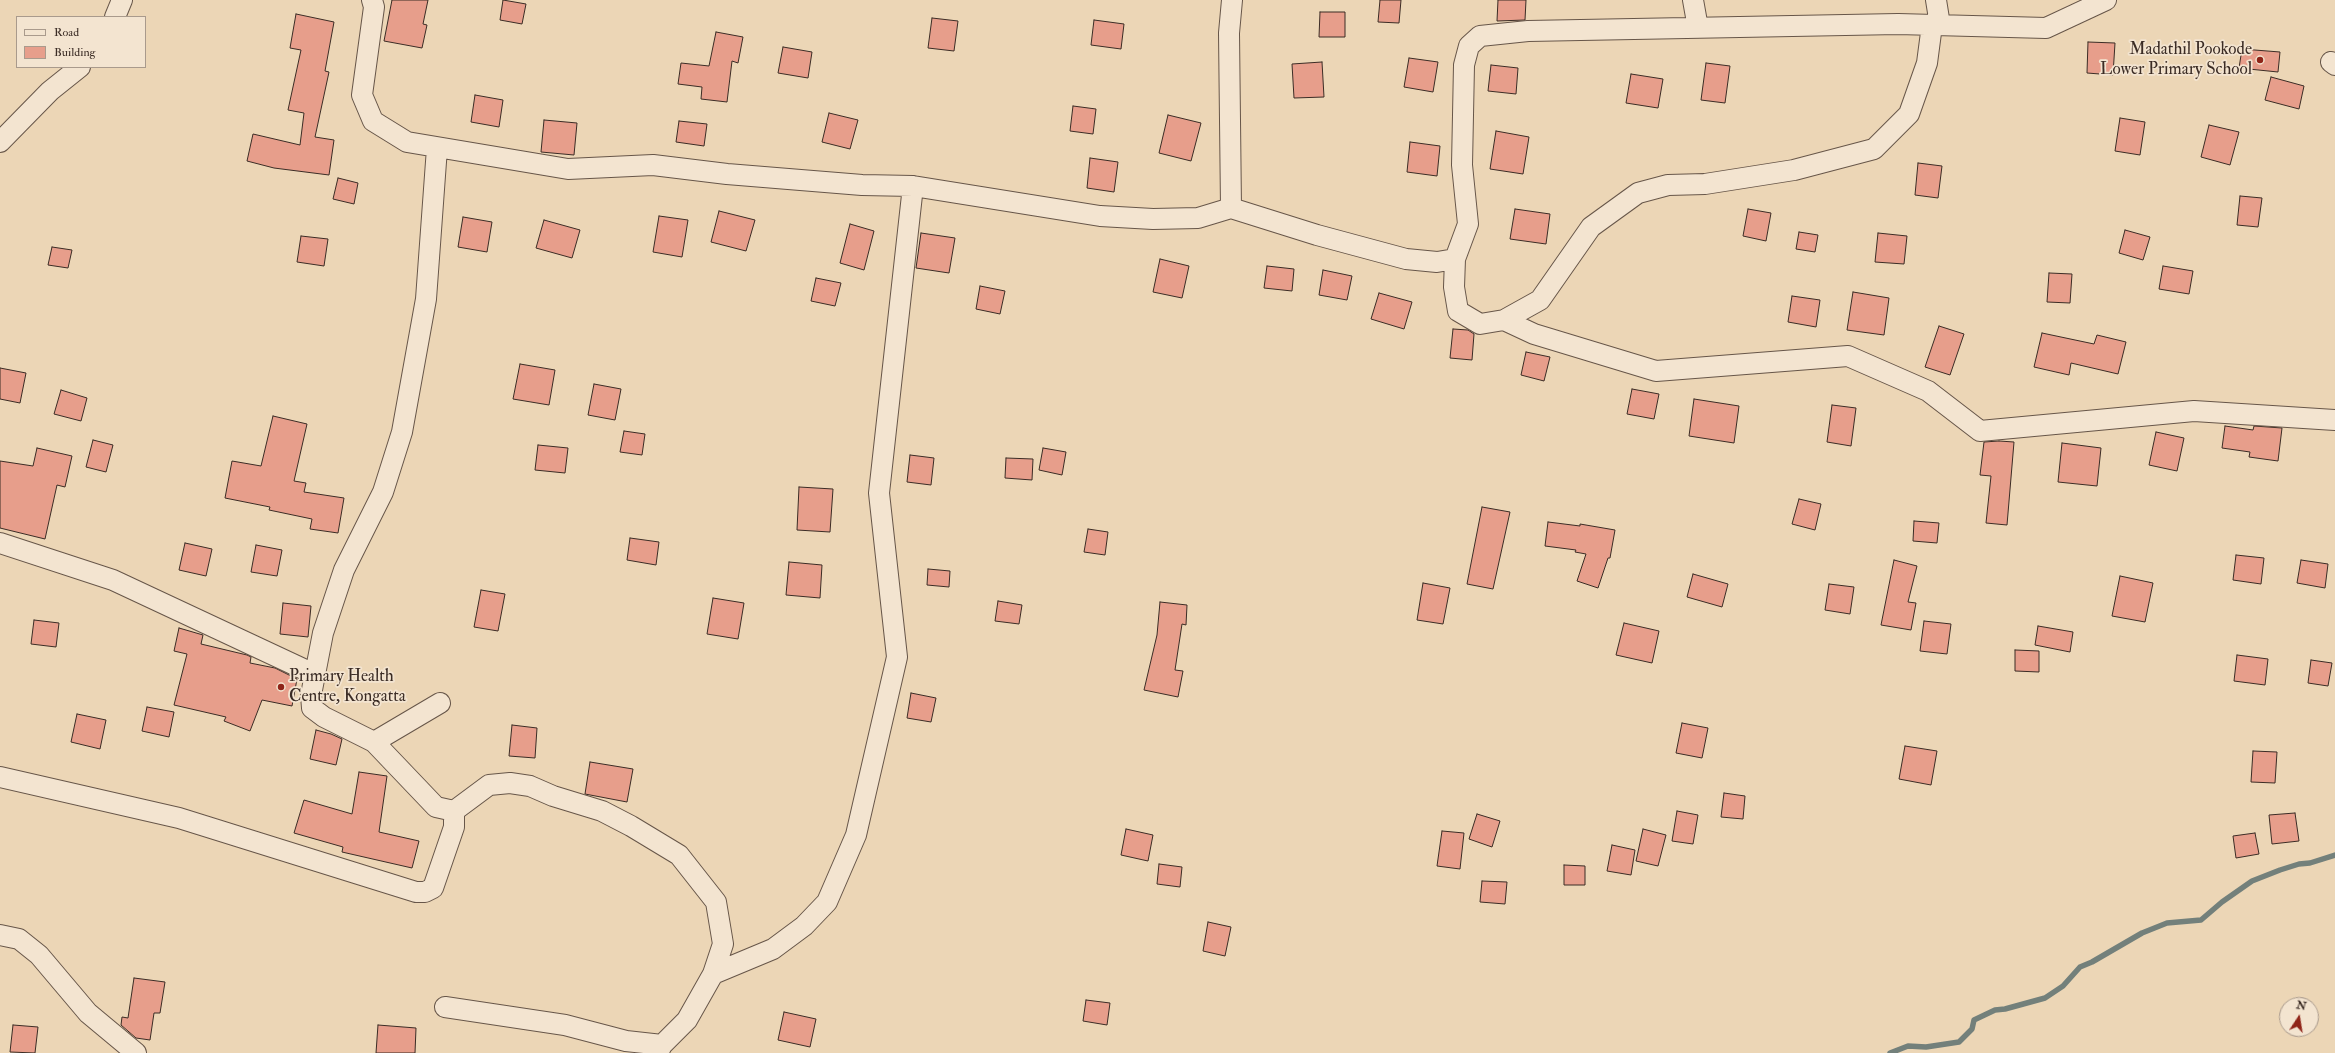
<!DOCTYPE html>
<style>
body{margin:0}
#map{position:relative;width:2335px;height:1053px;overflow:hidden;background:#ecd6b6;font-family:"IM FELL Double Pica",serif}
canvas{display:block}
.legend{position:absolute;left:16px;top:16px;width:130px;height:52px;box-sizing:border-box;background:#f3e4d0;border:1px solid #a99a8c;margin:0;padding:5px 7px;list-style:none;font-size:12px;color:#3b2c25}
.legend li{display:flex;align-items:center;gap:8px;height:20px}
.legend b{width:20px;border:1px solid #a99a8c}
.north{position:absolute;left:2279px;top:997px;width:40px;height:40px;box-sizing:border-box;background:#f3e4d0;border:1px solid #a99a8c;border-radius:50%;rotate:12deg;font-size:11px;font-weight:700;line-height:16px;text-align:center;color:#3b2c25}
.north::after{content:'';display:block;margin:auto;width:14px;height:18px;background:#8f2418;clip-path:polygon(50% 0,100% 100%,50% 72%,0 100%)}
</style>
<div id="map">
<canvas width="2335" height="1053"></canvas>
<ul class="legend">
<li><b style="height:5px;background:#f3e4d0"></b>Road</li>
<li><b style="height:11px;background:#e79e8b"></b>Building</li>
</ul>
<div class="north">N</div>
</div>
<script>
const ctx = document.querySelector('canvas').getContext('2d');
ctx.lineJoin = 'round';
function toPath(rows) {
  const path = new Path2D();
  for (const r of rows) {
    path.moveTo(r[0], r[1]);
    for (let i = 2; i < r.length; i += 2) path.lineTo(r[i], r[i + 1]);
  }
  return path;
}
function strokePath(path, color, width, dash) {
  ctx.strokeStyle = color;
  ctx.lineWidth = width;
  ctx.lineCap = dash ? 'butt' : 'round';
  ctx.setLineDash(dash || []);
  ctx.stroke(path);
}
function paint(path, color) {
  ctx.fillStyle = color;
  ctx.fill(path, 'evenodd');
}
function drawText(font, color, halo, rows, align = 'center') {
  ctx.font = font + ' "IM FELL Double Pica",serif';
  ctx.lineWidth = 3.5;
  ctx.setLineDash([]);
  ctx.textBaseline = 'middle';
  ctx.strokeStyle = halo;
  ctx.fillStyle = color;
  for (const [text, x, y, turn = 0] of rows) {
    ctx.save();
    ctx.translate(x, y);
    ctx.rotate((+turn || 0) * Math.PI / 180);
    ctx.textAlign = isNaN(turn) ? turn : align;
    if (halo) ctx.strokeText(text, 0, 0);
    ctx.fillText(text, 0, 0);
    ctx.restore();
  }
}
const stream = toPath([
 [1890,1053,1908,1046,1926,1047,1959,1042,1972,1029,1974,1020,1995,1010,2005,1009,2045,998,2063,986,2080,967,2092,962,2142,933,2167,923,2201,920,2222,902,2252,881,2280,870,2299,864,2310,863,2335,855]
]);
const building = toPath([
 [392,0,428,0,423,24,427,25,422,48,384,41,392,0],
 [503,0,526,4,522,24,500,20,503,0],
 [1380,0,1401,0,1399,23,1378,22,1380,0],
 [1498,0,1526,0,1525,20,1497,21,1498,0],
 [1320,12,1345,12,1345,37,1319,37,1320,12],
 [296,14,334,22,325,71,329,72,315,137,334,140,329,175,274,168,247,161,253,134,300,145,304,113,288,110,301,50,290,48,296,14],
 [932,18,958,21,954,51,928,48,932,18],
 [1094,20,1124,24,1121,49,1091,45,1094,20],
 [716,32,743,37,738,63,732,61,727,102,701,99,702,87,678,84,681,63,709,66,716,32],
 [2088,42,2115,43,2113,75,2087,73,2088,42],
 [783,47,812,52,808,78,778,73,783,47],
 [2242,49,2280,52,2278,72,2239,68,2242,49],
 [1409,58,1438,62,1433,92,1404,87,1409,58],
 [1322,62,1324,97,1294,98,1292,64,1322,62],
 [1706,63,1730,66,1725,103,1701,100,1706,63],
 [1491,65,1518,68,1516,94,1488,91,1491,65],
 [1631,74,1663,79,1658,108,1626,103,1631,74],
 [2271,77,2304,86,2299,109,2265,100,2271,77],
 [475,95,503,100,499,127,471,122,475,95],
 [1073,106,1096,109,1093,134,1070,131,1073,106],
 [829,113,858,120,850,149,822,142,829,113],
 [1168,115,1201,123,1191,161,1159,153,1168,115],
 [2120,118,2145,122,2140,155,2115,151,2120,118],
 [544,120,577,123,574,155,541,152,544,120],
 [679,121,707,124,704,146,676,142,679,121],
 [2209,125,2239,132,2230,165,2201,157,2209,125],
 [1496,131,1529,137,1523,174,1490,169,1496,131],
 [1410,142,1440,146,1437,176,1407,172,1410,142],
 [1090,158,1118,162,1114,192,1087,188,1090,158],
 [1918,163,1942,166,1938,198,1915,195,1918,163],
 [338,178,358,183,354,204,333,199,338,178],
 [2240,196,2262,198,2258,227,2237,225,2240,196],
 [1515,209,1550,214,1546,244,1510,239,1515,209],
 [1748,209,1771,213,1766,241,1743,236,1748,209],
 [719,211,755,220,746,251,711,242,719,211],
 [659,216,688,220,682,257,653,252,659,216],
 [463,217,492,222,487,252,458,247,463,217],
 [544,220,580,230,572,258,536,248,544,220],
 [850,224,874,231,864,270,840,263,850,224],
 [2125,230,2150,237,2143,260,2119,253,2125,230],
 [1799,232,1818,235,1815,252,1796,249,1799,232],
 [921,233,955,238,949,273,916,268,921,233],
 [1878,233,1907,236,1904,264,1875,262,1878,233],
 [301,236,328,239,324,266,297,262,301,236],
 [52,247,72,250,68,268,48,265,52,247],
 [1160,259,1189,266,1182,298,1153,292,1160,259],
 [1267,266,1294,269,1292,291,1264,288,1267,266],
 [2163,266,2193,271,2189,294,2159,289,2163,266],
 [1323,270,1352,276,1347,300,1319,295,1323,270],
 [2049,273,2072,274,2070,303,2047,302,2049,273],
 [816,278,841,283,835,306,811,301,816,278],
 [980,286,1005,291,1000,314,976,309,980,286],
 [1853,292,1889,298,1884,335,1847,330,1853,292],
 [1379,293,1412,302,1404,329,1371,319,1379,293],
 [1792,296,1820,300,1816,327,1788,322,1792,296],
 [1939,326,1964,334,1950,375,1925,367,1939,326],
 [1453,329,1468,330,1474,334,1472,360,1450,358,1453,329],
 [2042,333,2094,344,2097,335,2126,342,2118,374,2071,363,2069,375,2034,367,2042,333],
 [1526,352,1550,357,1544,381,1521,375,1526,352],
 [520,364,555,370,549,405,513,399,520,364],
 [0,368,26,373,20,403,0,399,0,368],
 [594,384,621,389,615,420,588,415,594,384],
 [1632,389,1659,394,1654,419,1627,414,1632,389],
 [61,390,87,398,81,421,54,414,61,390],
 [1694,399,1739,406,1734,443,1689,436,1694,399],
 [1832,405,1856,408,1851,446,1827,442,1832,405],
 [273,416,307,424,294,481,306,483,304,492,344,498,338,533,310,529,312,519,269,510,270,507,225,498,232,461,261,466,273,416],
 [2225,426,2253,430,2254,426,2282,428,2278,461,2249,457,2250,452,2222,448,2225,426],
 [624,431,645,434,642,455,620,452,624,431],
 [2156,432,2184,438,2177,471,2149,465,2156,432],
 [93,440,113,445,106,472,86,467,93,440],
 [1999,441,2014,442,2007,525,1986,523,1991,476,1980,475,1984,442,1999,441],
 [2062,443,2101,448,2097,486,2058,482,2062,443],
 [538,445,568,448,565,473,535,470,538,445],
 [37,448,72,456,65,487,57,485,45,539,0,528,0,461,33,466,37,448],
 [1043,448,1066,452,1062,475,1039,470,1043,448],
 [910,455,934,458,931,485,907,482,910,455],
 [1006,458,1033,459,1032,480,1005,478,1006,458],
 [799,487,833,489,830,532,797,530,799,487],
 [1799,499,1821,504,1815,530,1792,524,1799,499],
 [1482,507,1510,512,1493,589,1467,584,1482,507],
 [1914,521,1939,523,1937,543,1913,541,1914,521],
 [1548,522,1580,526,1580,524,1615,530,1610,558,1608,558,1598,588,1577,581,1586,554,1575,552,1576,550,1545,546,1548,522],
 [1088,529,1108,532,1105,555,1084,552,1088,529],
 [630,538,659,542,656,565,627,560,630,538],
 [185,543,212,549,206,576,179,570,185,543],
 [256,545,282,550,277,576,251,572,256,545],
 [2236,555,2264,558,2261,584,2233,580,2236,555],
 [1894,560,1917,566,1908,602,1916,603,1911,630,1881,625,1894,560],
 [2301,560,2328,564,2325,588,2297,583,2301,560],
 [789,562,822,565,820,598,786,595,789,562],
 [928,569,950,571,949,587,927,585,928,569],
 [1693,574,1728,584,1722,607,1687,597,1693,574],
 [2120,576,2153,583,2145,622,2112,616,2120,576],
 [1423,583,1450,588,1443,624,1417,620,1423,583],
 [1829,584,1854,587,1850,614,1825,610,1829,584],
 [481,590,505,594,498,631,474,627,481,590],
 [713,598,744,603,738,639,707,634,713,598],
 [998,601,1022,605,1019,624,995,621,998,601],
 [1160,602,1187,605,1186,625,1182,624,1175,670,1183,671,1178,697,1144,690,1157,635,1160,602],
 [283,603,311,606,308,637,280,634,283,603],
 [34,620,59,623,56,647,31,644,34,620],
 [1924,621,1951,624,1947,654,1920,651,1924,621],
 [1624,623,1659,631,1652,663,1616,655,1624,623],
 [2038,626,2073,632,2070,652,2035,645,2038,626],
 [179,628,203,635,201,644,247,655,251,657,250,663,275,668,297,679,292,706,262,700,250,731,224,721,226,717,174,705,187,654,174,651,179,628],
 [2015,650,2039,651,2039,672,2015,671,2015,650],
 [2237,655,2268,659,2265,685,2234,681,2237,655],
 [2311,660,2332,663,2328,686,2308,683,2311,660],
 [911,693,936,698,931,722,907,718,911,693],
 [147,707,174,712,169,737,142,731,147,707],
 [77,714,106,720,100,749,71,742,77,714],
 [1682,723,1708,728,1702,758,1676,753,1682,723],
 [512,725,537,728,535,758,509,756,512,725],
 [316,730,331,734,342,739,336,765,310,759,316,730],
 [1905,746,1937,751,1931,785,1899,779,1905,746],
 [2253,751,2277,752,2275,783,2251,782,2253,751],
 [590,762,633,769,627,802,585,794,590,762],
 [359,772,387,776,379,832,419,841,412,868,342,852,343,847,294,833,304,800,352,814,359,772],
 [1724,793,1745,796,1743,819,1721,817,1724,793],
 [1677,811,1698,815,1693,844,1672,841,1677,811],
 [2295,813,2299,841,2272,844,2269,815,2295,813],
 [1477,814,1500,821,1492,847,1469,839,1477,814],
 [1126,829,1153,835,1148,861,1121,855,1126,829],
 [1643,829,1666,835,1658,866,1636,861,1643,829],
 [1442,831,1464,833,1460,869,1437,866,1442,831],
 [2255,833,2259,854,2236,858,2233,836,2255,833],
 [1612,845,1635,850,1631,875,1607,871,1612,845],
 [1159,864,1182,867,1180,887,1157,884,1159,864],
 [1564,865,1585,866,1585,885,1564,885,1564,865],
 [1482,881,1507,882,1505,904,1480,902,1482,881],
 [1208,922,1231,927,1225,956,1203,951,1208,922],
 [134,978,165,982,160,1013,154,1013,150,1040,136,1038,121,1025,122,1017,128,1018,134,978],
 [1086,1000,1110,1003,1107,1025,1083,1021,1086,1000],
 [784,1012,816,1019,810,1047,778,1040,784,1012],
 [13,1025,38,1027,35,1053,10,1052,13,1025],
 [378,1025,416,1028,415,1053,376,1053,378,1025]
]);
const minor = toPath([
 [372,0,374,7,362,95,373,121,407,142,568,169,653,165,727,174,862,185,913,186,1100,216,1153,219,1198,218,1231,208,1317,235,1406,259,1437,262,1455,259,1468,224,1462,165,1464,65,1469,46,1480,36,1528,31,1898,24,2046,28,2106,0],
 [1693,0,1698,28],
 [1936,0,1940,25],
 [115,17,122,0],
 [2331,62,2335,65],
 [0,142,50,91,80,67],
 [437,148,426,299,402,432,383,492,344,570,323,633,311,695,312,708,324,717,374,742,440,703],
 [1231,208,1229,33,1232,0],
 [1455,259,1454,287,1458,311,1480,324,1504,320,1540,300,1591,227,1638,193,1668,185,1705,184,1794,170,1874,149,1909,114,1927,63,1932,25],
 [1504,320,1534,334,1656,371,1848,356,1928,391,1980,431,2194,411,2335,420],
 [0,543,113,580,314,674],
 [374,742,436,807,454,811,489,785,510,783,530,786,553,796,602,811,631,826,679,855,716,902,723,944,713,974,687,1020,662,1045,658,1053],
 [0,777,179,818,416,892,425,892,433,888,454,827,454,811],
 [0,935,19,939,39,955,88,1013,136,1053],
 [713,974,773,949,804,926,827,902,856,835,897,657,879,493,913,186],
 [445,1007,565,1025,626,1041,662,1045]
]);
const markers = [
 [2260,60,4,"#8f2418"],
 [281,687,4,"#8f2418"]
];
const poiNames = [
 ["Madathil Pookode",2252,50],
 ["Lower Primary School",2252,70],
 ["Primary Health",289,677,"left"],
 ["Centre, Kongatta",289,697,"left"]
];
strokePath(stream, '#73807b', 5.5);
paint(building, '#e79e8b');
strokePath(building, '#3b2c25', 1);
strokePath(minor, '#675649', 22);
strokePath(minor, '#f3e4d0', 20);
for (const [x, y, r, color] of markers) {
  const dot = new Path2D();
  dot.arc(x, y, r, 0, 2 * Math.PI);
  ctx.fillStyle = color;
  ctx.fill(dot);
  strokePath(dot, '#f3e4d0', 1.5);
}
drawText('17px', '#3b2c25', '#f3e4d0', poiNames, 'right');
</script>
